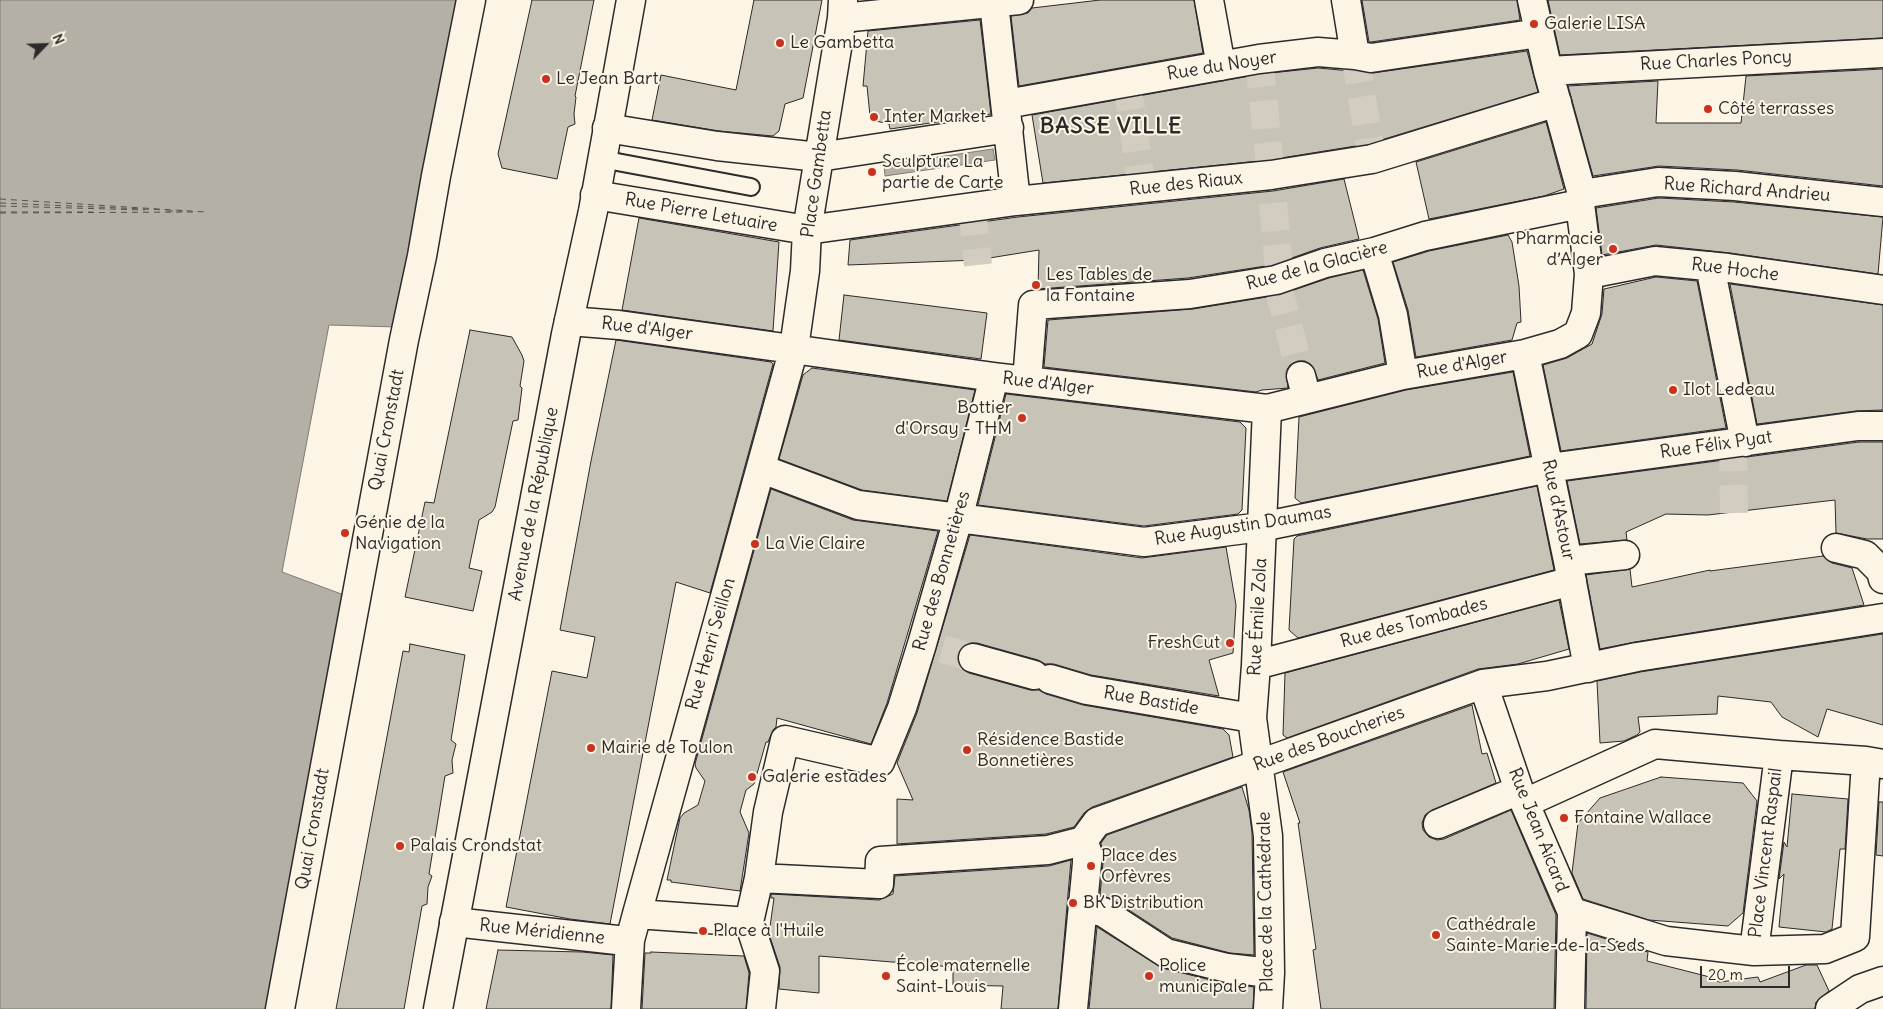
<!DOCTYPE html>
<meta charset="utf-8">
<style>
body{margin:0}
#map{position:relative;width:1883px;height:1009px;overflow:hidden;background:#fcf5e5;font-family:Delius,sans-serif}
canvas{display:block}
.north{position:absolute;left:20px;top:20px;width:50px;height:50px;-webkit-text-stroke:4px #fcf5e5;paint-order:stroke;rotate:66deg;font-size:14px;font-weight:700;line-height:20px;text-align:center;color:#2b2b2b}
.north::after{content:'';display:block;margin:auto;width:18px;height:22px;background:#2b2b2b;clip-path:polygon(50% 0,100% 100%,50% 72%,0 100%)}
.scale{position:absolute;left:1700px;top:966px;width:90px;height:22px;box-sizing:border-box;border:2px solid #2b2b2b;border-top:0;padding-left:6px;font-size:15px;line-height:18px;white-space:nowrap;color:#2b2b2b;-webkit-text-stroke:4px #fcf5e5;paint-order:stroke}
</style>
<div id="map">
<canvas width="1883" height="1009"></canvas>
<div class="north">N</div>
<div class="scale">20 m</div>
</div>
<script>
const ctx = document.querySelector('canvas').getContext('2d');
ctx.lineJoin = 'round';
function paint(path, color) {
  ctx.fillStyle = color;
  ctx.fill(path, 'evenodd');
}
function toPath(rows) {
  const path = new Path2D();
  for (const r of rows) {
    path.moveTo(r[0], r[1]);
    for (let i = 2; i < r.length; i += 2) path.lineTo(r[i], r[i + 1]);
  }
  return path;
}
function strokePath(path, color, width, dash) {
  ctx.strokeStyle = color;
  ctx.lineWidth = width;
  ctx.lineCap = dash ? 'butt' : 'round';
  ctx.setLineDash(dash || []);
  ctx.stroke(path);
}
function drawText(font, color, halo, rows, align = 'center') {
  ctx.font = font + ' Delius,sans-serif';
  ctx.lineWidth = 4;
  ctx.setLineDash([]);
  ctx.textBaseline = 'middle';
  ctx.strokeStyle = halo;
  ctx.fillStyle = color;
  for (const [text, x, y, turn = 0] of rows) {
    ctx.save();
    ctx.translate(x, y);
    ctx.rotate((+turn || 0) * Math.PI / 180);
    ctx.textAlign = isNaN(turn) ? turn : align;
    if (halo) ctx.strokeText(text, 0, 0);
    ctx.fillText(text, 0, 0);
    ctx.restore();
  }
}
const water = toPath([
 [0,0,462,0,397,327,329,325,282,572,344,595,315,744,287,912,268,1009,0,1009,0,0],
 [993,149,995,160,885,176,884,165,993,149]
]);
const ferry = toPath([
 [0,199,206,212],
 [0,203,167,210],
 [0,206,145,210],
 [167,211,183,211],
 [0,212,93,212],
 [0,213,195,212]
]);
const building = toPath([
 [532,0,594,0,575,96,576,97,574,114,575,124,568,127,557,179,502,168,498,154,532,0],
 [754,0,822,0,803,98,785,104,779,131,773,136,719,131,652,120,661,75,736,90,754,0],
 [1100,0,1194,0,1203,53,1019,86,1011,16,1028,13,1032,8,1100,0],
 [1362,0,1517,0,1520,20,1371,42,1369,42,1362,0],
 [1548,0,1883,0,1883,38,1560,55,1548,0],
 [980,20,991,114,890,129,889,124,876,121,870,116,867,86,863,86,868,31,980,20],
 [1527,51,1538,92,1368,144,1269,160,1043,183,1032,115,1261,74,1318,68,1373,73,1527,51],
 [1883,69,1883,186,1737,170,1659,166,1593,176,1568,86,1658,81,1656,123,1741,123,1746,76,1883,69],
 [1546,122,1564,189,1544,196,1429,219,1416,162,1546,122],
 [1344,179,1359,239,1320,248,1272,265,1188,278,1038,289,1039,250,977,260,848,265,850,240,1018,217,1273,191,1344,179],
 [1659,198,1734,202,1883,217,1878,274,1730,253,1656,245,1602,255,1596,208,1659,198],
 [639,218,779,242,773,331,622,310,639,218],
 [1508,235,1512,242,1519,286,1521,322,1517,323,1512,340,1416,357,1408,310,1393,262,1429,251,1508,235],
 [1363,270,1378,319,1385,363,1318,380,1312,365,1305,361,1298,361,1290,365,1286,371,1288,388,1262,390,1256,392,1044,367,1048,320,1193,309,1279,295,1329,278,1363,270],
 [1656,277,1697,281,1726,428,1561,451,1543,365,1567,358,1592,344,1602,314,1604,289,1656,277],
 [1730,284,1883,305,1883,410,1856,411,1757,424,1730,284],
 [844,295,987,313,981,359,839,340,844,295],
 [470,330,512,337,522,355,524,361,520,386,522,388,518,420,513,421,495,507,492,512,479,520,469,568,482,571,473,611,405,597,425,502,434,503,470,330],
 [616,340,771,362,773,364,710,593,676,582,610,924,570,919,506,907,552,671,587,678,595,637,560,630,591,461,616,340],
 [812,368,975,390,947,501,862,490,779,459,803,375,812,368],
 [1513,372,1530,456,1301,503,1295,498,1299,417,1406,390,1513,372],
 [1006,394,1240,422,1246,428,1242,510,1238,514,1144,526,978,505,1006,394],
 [1859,442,1883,442,1883,539,1867,539,1836,533,1835,500,1708,515,1666,514,1626,532,1627,540,1580,544,1567,481,1859,442],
 [1537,486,1554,570,1298,638,1289,630,1294,539,1297,536,1537,486],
 [771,489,853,520,938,531,887,703,871,744,777,718,776,727,773,730,768,742,766,742,754,784,746,790,740,812,749,833,740,891,671,882,671,880,667,880,680,818,684,813,698,805,705,781,696,768,695,764,771,489],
 [970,535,1142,558,1226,547,1236,605,1233,653,1209,660,1219,696,1091,675,1054,664,1045,664,1038,660,977,643,969,643,962,647,958,653,958,661,962,669,969,673,1030,690,1039,690,1046,694,1083,705,1223,729,1229,735,1233,757,1092,807,1084,813,1074,827,1046,834,897,844,897,799,913,800,897,763,917,713,970,535],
 [1823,556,1832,563,1852,568,1864,605,1635,642,1600,649,1586,575,1630,569,1632,587,1710,570,1710,571,1823,556],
 [1559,600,1569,649,1518,664,1478,669,1287,738,1283,735,1285,673,1559,600],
 [1883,634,1883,725,1827,709,1818,737,1782,717,1771,702,1718,696,1717,714,1638,717,1640,732,1637,735,1624,741,1600,743,1597,681,1640,672,1883,634],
 [410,644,465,655,451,740,456,744,452,760,453,773,445,776,429,874,432,876,428,887,427,904,422,906,404,1009,336,1009,403,651,409,652,410,644],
 [1472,705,1482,754,1487,753,1496,783,1432,810,1425,815,1422,823,1423,830,1429,837,1437,840,1444,839,1511,810,1556,915,1554,1009,1321,1009,1313,950,1316,949,1298,823,1300,823,1283,772,1472,705],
 [1661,777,1743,783,1757,801,1743,913,1728,926,1649,920,1583,899,1572,873,1578,823,1600,798,1661,777],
 [1242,787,1249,810,1252,832,1254,955,1230,953,1172,938,1112,899,1100,895,1103,863,1101,843,1107,835,1242,787],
 [1792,794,1848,799,1845,849,1840,849,1832,929,1826,932,1779,927,1784,874,1779,879,1784,842,1787,847,1792,794],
 [1879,802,1883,802,1883,856,1876,855,1879,802],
 [1071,860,1058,1009,1001,1009,1003,986,953,985,953,967,819,956,819,993,779,989,780,967,769,934,774,898,771,898,771,894,879,900,893,894,895,876,1049,866,1071,860],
 [1097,927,1162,968,1223,983,1254,987,1253,1009,1089,1009,1097,927],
 [1587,933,1648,952,1647,961,1706,976,1719,982,1758,977,1760,982,1806,965,1817,965,1829,991,1816,1002,1815,1009,1586,1009,1587,933],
 [498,950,582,952,613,955,611,1009,486,1009,498,950],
 [651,952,744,956,749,973,746,1009,642,1009,645,953,651,953,651,952]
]);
const streetTunnel = toPath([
 [1355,55,1372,159],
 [1259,59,1271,175],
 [1127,82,1142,188],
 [1273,203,1279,270],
 [972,207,978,265],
 [1278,286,1301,376],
 [1733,443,1734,513],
 [942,649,973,658]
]);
const lane = toPath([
 [601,159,751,187]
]);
const street = toPath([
 [1209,0,1221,66],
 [1346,0,1355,55],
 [994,3,1016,201],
 [842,18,1019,0],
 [1548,71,1883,53],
 [1006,104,1259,59,1318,52,1355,55,1371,58,1539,33],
 [607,128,717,146,819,157,1009,128],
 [1582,194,1658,182,1735,186,1883,202],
 [595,195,807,230,1016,201,1271,175,1372,159,1557,102],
 [1374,252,1393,315,1403,375],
 [1710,266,1745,442],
 [1589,274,1655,261,1728,268,1883,290],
 [569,321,619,325,994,377,1267,409,1403,375,1525,354,1560,344,1578,334,1586,313,1589,274,1580,204,1582,194,1548,71,1532,0],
 [1525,354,1568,561,1588,668],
 [1301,376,1307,399],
 [1027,381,1033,305,1190,294,1276,280,1325,263,1374,252,1425,236,1580,204],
 [1267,409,1256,665,1252,718,1268,836,1270,973,1268,1009],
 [762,469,858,505,1144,542,1261,527,1549,468,1858,426,1883,426],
 [1836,548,1865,555,1881,571,1883,579],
 [1568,561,1625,555],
 [973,658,1034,675],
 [1256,665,1572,581],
 [1050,679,1087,690,1252,718],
 [1483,684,1519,790,1572,912,1570,1009],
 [1779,755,1866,761,1883,764],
 [1525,803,1655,744,1779,755,1754,951],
 [1438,824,1519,790],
 [1083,841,1097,822,1483,684,1547,676,1637,657,1883,618],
 [759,878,879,884,880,861,1048,850,1083,841],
 [1084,908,1103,912,1166,953,1227,968,1270,973],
 [1572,912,1666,941,1754,951,1825,949,1855,937,1866,761],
 [637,914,749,922],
 [454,922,617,940,630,940],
 [280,1009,404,340,422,256,436,176,471,0],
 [626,1009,630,940,637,914,794,348,805,271,807,230,842,18,843,0],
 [761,1009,765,971,749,922,759,878,768,812,785,740,880,762,902,708,922,644,958,519,994,377],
 [1073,1009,1087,863,1087,851,1083,841],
 [1830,1009,1860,989,1883,981]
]);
const primary = toPath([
 [438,1009,566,334,593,211,631,0]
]);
const markers = [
 [1534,24,5,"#c8321e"],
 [780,43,5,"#c8321e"],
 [546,79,5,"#c8321e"],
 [1708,109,5,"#c8321e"],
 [874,117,5,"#c8321e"],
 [872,172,5,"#c8321e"],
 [1613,249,5,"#c8321e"],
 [1036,285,5,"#c8321e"],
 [1673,390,5,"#c8321e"],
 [1022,418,5,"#c8321e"],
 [345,533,5,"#c8321e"],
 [755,544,5,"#c8321e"],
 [1230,643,5,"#c8321e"],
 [591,748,5,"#c8321e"],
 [967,750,5,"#c8321e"],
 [752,777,5,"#c8321e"],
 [1564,818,5,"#c8321e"],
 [400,846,5,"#c8321e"],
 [1091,866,5,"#c8321e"],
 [1073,903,5,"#c8321e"],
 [703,931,5,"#c8321e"],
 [1436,935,5,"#c8321e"],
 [886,976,5,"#c8321e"],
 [1149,976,5,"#c8321e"]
];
const poiNames = [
 ["Galerie LISA",1544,24],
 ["Le Gambetta",790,43],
 ["Le Jean Bart",556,79],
 ["Côté terrasses",1718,109],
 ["Inter Market",884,117],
 ["Sculpture La",882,162],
 ["partie de Carte",882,183],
 ["Pharmacie",1603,239,"right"],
 ["d’Alger",1603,260,"right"],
 ["Les Tables de",1046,275],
 ["la Fontaine",1046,296],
 ["Ilot Ledeau",1683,390],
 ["Bottier",1012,408,"right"],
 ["d'Orsay - THM",1012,429,"right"],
 ["Génie de la",355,523],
 ["Navigation",355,544],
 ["La Vie Claire",765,544],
 ["FreshCut",1220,643,"right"],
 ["Résidence Bastide",977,740],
 ["Bonnetières",977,761],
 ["Mairie de Toulon",601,748],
 ["Galerie estades",762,777],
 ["Fontaine Wallace",1574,818],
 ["Palais Crondstat",410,846],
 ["Place des",1101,856],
 ["Orfèvres",1101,877],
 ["BK Distribution",1083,903],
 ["Cathédrale",1446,925],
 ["Sainte-Marie-de-la-Seds",1446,946],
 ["Place à l'Huile",713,931],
 ["École maternelle",896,966],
 ["Saint-Louis",896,987],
 ["Police",1159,966],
 ["municipale",1159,987]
];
const streetNames = [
 ["Rue Charles Poncy",1716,61,-3],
 ["Rue du Noyer",1222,66,-9],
 ["Place Gambetta",817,174,-82],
 ["Rue des Riaux",1186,184,-6],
 ["Rue Richard Andrieu",1747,190,4],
 ["Rue Pierre Letuaire",701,213,10],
 ["Rue de la Glacière",1317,266,-15],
 ["Rue Hoche",1735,270,7],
 ["Rue d'Alger",647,329,7],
 ["Rue d'Alger",1462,365,-10],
 ["Rue d'Alger",1048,384,7],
 ["Quai Cronstadt",387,430,-79],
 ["Rue Félix Pyat",1716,445,-8],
 ["Avenue de la République",534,504,-79],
 ["Rue d'Astour",1558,510,78],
 ["Rue Augustin Daumas",1243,526,-9],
 ["Rue des Bonnetières",942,571,-74],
 ["Rue Émile Zola",1258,617,-87],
 ["Rue des Tombades",1414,623,-15],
 ["Rue Henri Seillon",711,644,-74],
 ["Rue Bastide",1151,701,10],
 ["Rue des Boucheries",1329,739,-20],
 ["Quai Cronstadt",313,829,-80],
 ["Rue Jean Aicard",1538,830,68],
 ["Place Vincent Raspail",1766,853,-83],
 ["Place de la Cathédrale",1266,902,-91],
 ["Rue Méridienne",542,932,6]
];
const districtNames = [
 ["BASSE VILLE",1111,127]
];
paint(water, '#b4b0a5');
strokePath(water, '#7d7b74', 1);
strokePath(ferry, '#545350', 1, [6, 5]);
paint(building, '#c8c3b7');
strokePath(building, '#2b2b2b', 1);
strokePath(streetTunnel, '#d2cdc0', 28, [28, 14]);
strokePath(lane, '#2b2b2b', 20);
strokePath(street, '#2b2b2b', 31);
strokePath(primary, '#2b2b2b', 31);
strokePath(lane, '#fcf5e5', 16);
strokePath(street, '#fcf5e5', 28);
strokePath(primary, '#fcf5e5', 28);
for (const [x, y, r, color] of markers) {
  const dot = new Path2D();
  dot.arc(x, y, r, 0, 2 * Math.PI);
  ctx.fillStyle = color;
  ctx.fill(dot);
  strokePath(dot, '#fcf5e5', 2);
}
drawText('18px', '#2b2b2b', '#fcf5e5', poiNames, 'left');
drawText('18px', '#2b2b2b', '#fcf5e5', streetNames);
ctx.letterSpacing = '1px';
drawText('bold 22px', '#2b2b2b', '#fcf5e5', districtNames);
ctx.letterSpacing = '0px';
</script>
